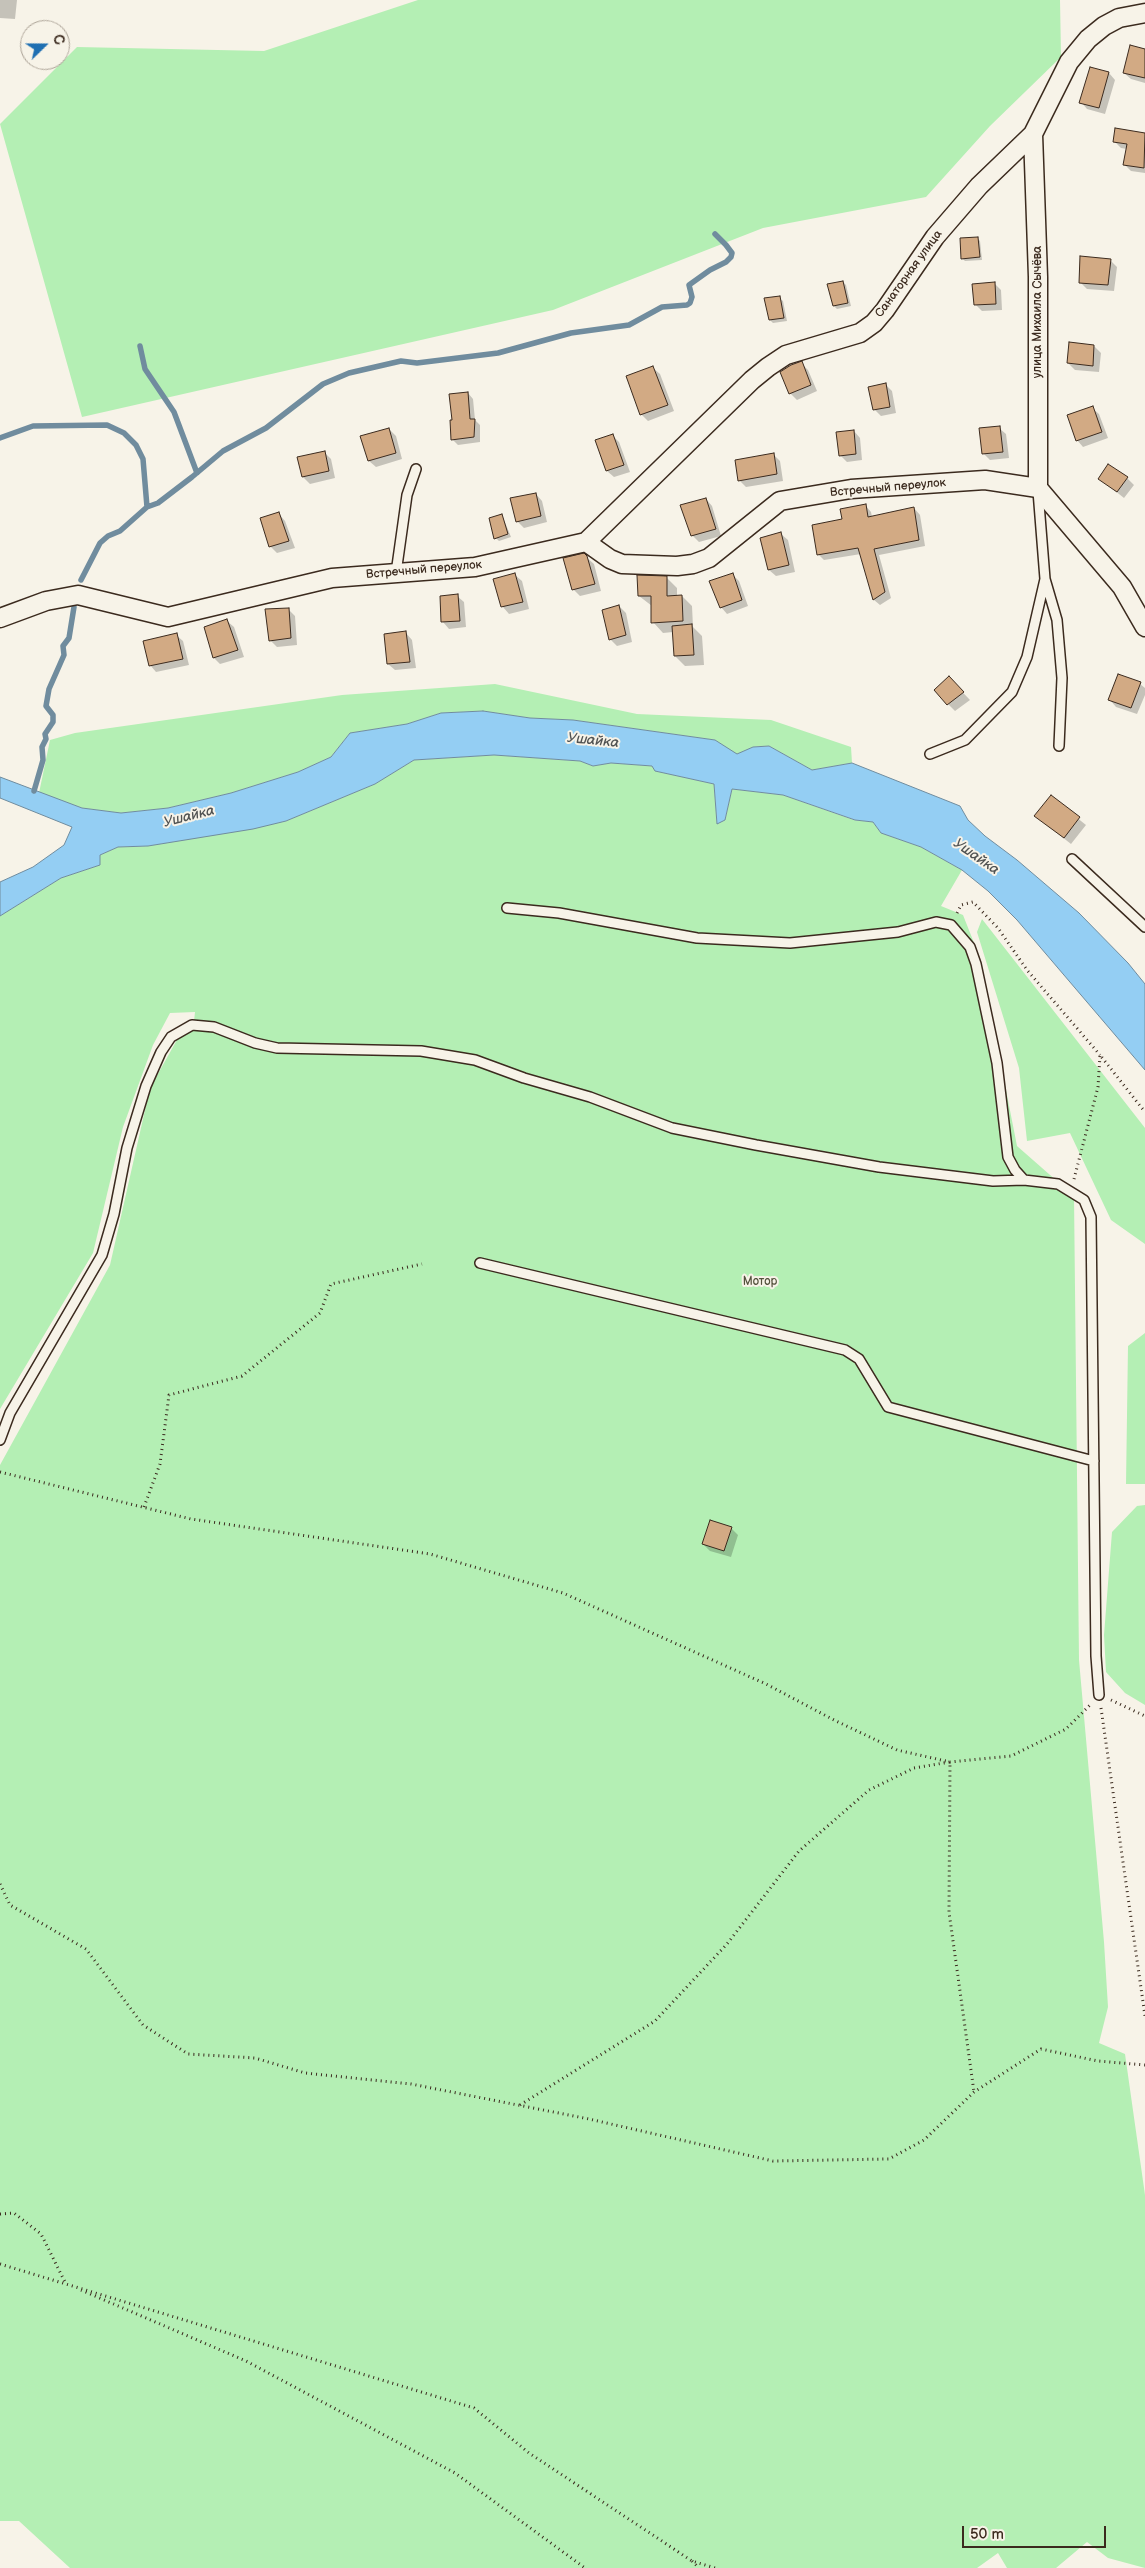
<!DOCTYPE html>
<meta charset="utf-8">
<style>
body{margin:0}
#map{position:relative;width:1145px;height:2568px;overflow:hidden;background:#f7f3e8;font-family:"Balsamiq Sans",sans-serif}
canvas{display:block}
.north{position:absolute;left:20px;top:20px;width:50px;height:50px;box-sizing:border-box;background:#f7f3e8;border:1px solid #aca397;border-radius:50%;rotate:68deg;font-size:14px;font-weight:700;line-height:20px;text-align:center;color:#3b2a1e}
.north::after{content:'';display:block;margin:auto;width:18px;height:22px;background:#1f6fb2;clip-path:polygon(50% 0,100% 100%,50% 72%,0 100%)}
.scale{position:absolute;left:962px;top:2526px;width:144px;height:22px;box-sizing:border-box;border:2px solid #3b2a1e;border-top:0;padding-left:6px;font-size:15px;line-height:18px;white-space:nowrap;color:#3b2a1e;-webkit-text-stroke:4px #f7f3e8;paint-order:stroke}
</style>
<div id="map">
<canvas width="1145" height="2568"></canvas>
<div class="north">С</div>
<div class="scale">50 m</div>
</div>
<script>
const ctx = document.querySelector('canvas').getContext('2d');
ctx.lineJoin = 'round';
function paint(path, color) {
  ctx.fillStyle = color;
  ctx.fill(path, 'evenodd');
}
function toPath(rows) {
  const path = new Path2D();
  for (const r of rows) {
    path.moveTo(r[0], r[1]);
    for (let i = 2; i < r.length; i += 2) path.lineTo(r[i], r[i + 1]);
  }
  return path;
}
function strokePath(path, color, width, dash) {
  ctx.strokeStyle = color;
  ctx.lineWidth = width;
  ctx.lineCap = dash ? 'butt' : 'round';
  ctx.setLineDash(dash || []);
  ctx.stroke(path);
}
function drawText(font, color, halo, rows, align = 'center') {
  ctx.font = font + ' "Balsamiq Sans",sans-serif';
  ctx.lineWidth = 4;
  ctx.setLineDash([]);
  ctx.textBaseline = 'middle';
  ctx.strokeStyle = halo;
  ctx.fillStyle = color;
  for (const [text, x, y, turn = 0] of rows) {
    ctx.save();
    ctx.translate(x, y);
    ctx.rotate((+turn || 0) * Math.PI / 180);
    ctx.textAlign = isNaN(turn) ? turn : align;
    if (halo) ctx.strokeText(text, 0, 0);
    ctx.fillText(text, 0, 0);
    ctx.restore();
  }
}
const green = toPath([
 [418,0,1060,0,1061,57,990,126,926,197,763,228,553,310,82,417,0,124,77,47,264,51],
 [495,684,637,714,771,720,851,747,852,763,812,770,769,746,753,747,737,755,715,740,573,720,530,718,483,711,441,713,407,724,350,733,331,757,298,772,231,793,168,808,121,813,82,808,39,793,50,740,75,733,342,695],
 [494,755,580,761,593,766,611,763,652,766,656,771,714,784,717,823,725,820,732,789,783,795,854,820,873,822,881,833,921,847,962,870,941,906,963,915,980,958,1017,1146,1074,1196,1079,1660,1104,1942,1108,2007,1099,2043,1125,2054,1145,2195,1145,2568,1108,2558,1087,2542,1056,2568,1007,2568,998,2553,977,2568,70,2568,19,2521,0,2521,0,1465,110,1265,150,1088,178,1038,193,1030,195,1012,170,1013,153,1045,123,1127,93,1253,0,1409,0,916,61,878,100,865,100,855,118,847,148,846,286,821,375,784,414,760],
 [982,919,1145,1128,1145,1244,1111,1220,1070,1133,1027,1141,1019,1068,977,932],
 [1145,1333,1145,1484,1126,1484,1128,1346],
 [1145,1505,1145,1705,1125,1693,1106,1672,1104,1635,1112,1532,1137,1506]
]);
const water = toPath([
 [483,711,530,718,573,720,715,740,737,754,753,747,769,746,812,770,852,763,960,806,968,820,985,836,1017,860,1079,913,1128,963,1145,984,1145,1070,1017,920,988,891,962,870,921,847,881,833,873,822,855,820,783,795,732,789,725,820,717,824,714,784,655,771,652,766,611,763,593,766,580,761,494,755,414,760,375,784,286,821,253,829,148,846,118,847,100,855,100,865,61,878,0,916,0,882,33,867,64,845,72,827,0,798,0,777,82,808,121,813,168,808,231,793,298,772,331,757,350,733,407,724,441,713,483,711]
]);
const shadow = toPath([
 [0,0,17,0,15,19,0,18],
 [1145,50,1145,83,1131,79,1124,73],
 [1091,68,1109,73,1115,80,1105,114,1087,109,1081,102],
 [1116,129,1145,134,1145,173,1131,171,1124,164,1127,149,1121,148,1114,141],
 [977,238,980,241,982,260,965,261,962,258],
 [1110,260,1117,267,1114,291,1087,289,1080,282],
 [843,282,846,285,851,306,837,309,834,306],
 [995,284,1001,290,1002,310,982,311,975,304],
 [779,298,783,301,787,321,773,323,770,320],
 [1094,346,1101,353,1099,372,1075,370,1068,363],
 [801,363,808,370,817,391,797,400,790,393],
 [653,368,660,374,674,411,648,421,641,414],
 [885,384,892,391,896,413,881,416,874,409],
 [468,393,473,399,475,420,480,425,480,442,458,445,452,439],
 [1092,408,1099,414,1108,438,1083,447,1077,440],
 [999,428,1006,434,1009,458,990,460,983,453],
 [389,429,396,436,402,459,376,467,369,461,362,437],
 [854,431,860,438,862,460,847,462,840,455],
 [612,435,619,442,630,472,614,477,607,471,596,441],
 [324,452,331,459,335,478,310,484,303,477,299,458],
 [773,454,780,461,783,481,746,487,740,481],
 [1099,478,1127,478,1134,485,1124,498],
 [536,494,542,501,547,522,524,528,517,521],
 [706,499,712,506,721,536,699,542,692,535],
 [865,505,871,512,872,517,914,508,920,515,925,546,879,555,891,598,880,605,874,600,861,554,824,560,818,554,843,520],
 [279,514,285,521,295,548,277,553,270,546],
 [502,515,511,537,499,541,496,538],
 [781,534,788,540,795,572,776,576,769,570],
 [586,557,594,564,601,591,580,596,573,589],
 [732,574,739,581,748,606,727,614,721,607],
 [515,575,522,581,529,609,509,614,503,607,495,580],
 [666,577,677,588,677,596,682,596,692,606,693,627,702,636,704,665,685,666,675,656,673,632,663,633,653,622,652,606,639,596],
 [457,596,464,602,466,627,449,629,443,622],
 [619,606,626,613,632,642,617,646,610,639],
 [288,609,295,616,297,645,277,647,270,640],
 [227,621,234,627,244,657,220,664,214,658],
 [406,633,412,640,416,668,395,670,388,664],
 [176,635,183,641,189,665,156,672,150,665],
 [949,678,970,700,955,711,935,691],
 [1140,684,1145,688,1145,695,1137,714,1116,707,1110,700],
 [1051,797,1086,825,1071,844,1043,822],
 [731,1528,738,1535,731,1557,710,1551,703,1544]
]);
const stream = toPath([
 [140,346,145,369,174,412,197,473],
 [0,438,33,426,107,425,124,433,136,445,143,459,147,507],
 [81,580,100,543,108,536,120,531,147,507,158,503,192,477,223,451,266,428,323,384,349,373,401,361,417,363,498,353,571,333,629,325,662,307,687,305,690,303,692,297,689,285,710,270,726,262,731,257,732,253,726,245,715,234],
 [34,791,43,760,42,747,46,739,45,734,53,722,53,715,46,706,49,689,64,655,63,646,69,638,74,607]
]);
const building = toPath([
 [1130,45,1145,49,1145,78,1123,73,1130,45],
 [1090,67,1109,72,1099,108,1079,103,1090,67],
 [1115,128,1145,133,1144,168,1123,165,1127,144,1113,142,1115,128],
 [978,237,980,257,961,259,960,238,978,237],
 [1080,256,1111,259,1108,285,1079,283,1080,256],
 [843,281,848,303,833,306,827,284,843,281],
 [995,282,996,304,974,305,972,284,995,282],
 [780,296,784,318,769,320,764,298,780,296],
 [1069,342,1094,345,1093,366,1067,363,1069,342],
 [802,361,811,385,789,394,780,372,791,365,802,361],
 [653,366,668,405,640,415,626,376,653,366],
 [886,383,890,407,873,410,868,387,886,383],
 [468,392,470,419,475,419,474,437,451,440,450,420,452,420,449,394,468,392],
 [1093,406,1102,432,1076,441,1067,415,1093,406],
 [1000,426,1003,452,982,454,979,428,1000,426],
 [389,428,396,453,368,461,360,436,389,428],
 [854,430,856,454,839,456,836,432,854,430],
 [613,434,624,465,606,471,595,440,613,434],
 [325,451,329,471,302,477,297,457,325,451],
 [774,453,777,474,738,481,735,460,774,453],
 [1108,464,1128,477,1117,492,1098,479,1108,464],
 [536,493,541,516,516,522,510,498,536,493],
 [706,498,716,529,691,536,680,505,706,498],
 [866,504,868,517,914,507,919,540,874,549,885,592,873,600,858,548,817,555,812,525,842,519,840,509,866,504],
 [279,512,289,541,269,547,260,518,279,512],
 [502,514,508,534,494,539,489,518,502,514],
 [781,532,789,565,768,570,760,538,781,532],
 [584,553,587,556,595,584,572,590,563,558,584,553],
 [515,573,523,602,501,607,493,579,515,573],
 [733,573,742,600,720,608,709,581,733,573],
 [637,575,667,576,667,596,682,595,683,621,651,623,651,596,638,596,637,575],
 [458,594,460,621,441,622,440,596,458,594],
 [619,605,626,635,609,640,602,610,619,605],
 [289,608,291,638,269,641,265,609,289,608],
 [227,619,238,650,213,658,204,627,227,619],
 [692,624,694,655,674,656,672,626,692,624],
 [406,631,410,662,387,664,384,634,406,631],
 [177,633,183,659,149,666,143,641,177,633],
 [1118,674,1141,682,1131,708,1108,700,1118,674],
 [949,676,964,692,947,705,934,690,949,676],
 [1051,795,1080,817,1064,838,1034,816,1051,795],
 [710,1520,732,1527,724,1551,702,1544,710,1520]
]);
const path = toPath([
 [957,913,961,905,973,902,998,928,1027,970,1100,1055],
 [1074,1179,1098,1087,1100,1055,1145,1112],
 [0,1472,191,1519,430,1554,563,1593,766,1684,834,1720,897,1750,950,1762,1011,1756,1066,1729,1090,1705],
 [144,1507,160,1464,169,1395,242,1376,320,1313,331,1284,422,1264],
 [1111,1700,1145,1716],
 [1101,1708,1145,2016],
 [0,1884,10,1905,86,1949,143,2025,188,2054,255,2058,305,2073,411,2084,589,2119,773,2161,889,2159,924,2140,974,2092,1041,2049,1098,2061,1145,2065],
 [520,2105,655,2021,727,1944,799,1851,869,1790,914,1768,950,1762,949,1912,974,2092],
 [0,2214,14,2213,41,2234,66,2284],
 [0,2264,474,2408,529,2453,692,2561,715,2568],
 [81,2290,246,2361,455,2473,585,2568],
 [692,2561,699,2568]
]);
const service = toPath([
 [1038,491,1045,579,1057,620,1062,678,1059,746],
 [396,573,407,495,416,469],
 [930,754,965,740,1012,692,1027,657,1045,579],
 [1072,859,1145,927],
 [507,908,559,913,697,938,790,943,898,932,936,922,951,925,970,947,976,964,997,1063,1008,1157,1015,1170,1024,1180],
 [480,1263,845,1350,859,1359,888,1407,1094,1461],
 [0,1440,10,1413,102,1255,114,1214,127,1148,146,1086,161,1052,171,1037,192,1025,214,1027,255,1043,277,1048,421,1051,475,1060,524,1078,590,1097,672,1128,756,1145,879,1167,993,1181,1024,1180,1058,1184,1084,1200,1091,1217,1096,1656,1099,1695]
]);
const minor = toPath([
 [1145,13,1119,18,1104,26,1088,39,1069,62,1033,134,1038,277,1038,488,1122,587,1145,627],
 [586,542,752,380,768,367,786,355,860,333,874,323,885,310,935,237,979,186,1033,134],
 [0,618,46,601,78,595,168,617,332,578,475,567,586,542,610,559,622,564,677,566,693,564,709,558,780,501,851,489,985,480,1038,488]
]);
const streetNames = [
 ["Санаторная улица",909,274,-54],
 ["улица Михаила Сычёва",1038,312,-90],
 ["Встречный переулок",888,488,-5],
 ["Встречный переулок",424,570,-5]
];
const parkNames = [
 ["Мотор",760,1282]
];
const waterNames = [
 ["Ушайка",593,741,6],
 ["Ушайка",189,817,-14],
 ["Ушайка",976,857,35]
];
paint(green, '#b4efb4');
paint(water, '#94cef3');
strokePath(water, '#708c9e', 1);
paint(shadow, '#0003');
strokePath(stream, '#708c9e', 5.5);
paint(building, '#d2aa84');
strokePath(building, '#3b2a1e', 1);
strokePath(service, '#3b2a1e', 12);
strokePath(minor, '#3b2a1e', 21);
strokePath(path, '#3b2a1e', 3, [1, 4]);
strokePath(service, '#f7f3e8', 9);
strokePath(minor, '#f7f3e8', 18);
drawText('12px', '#3b2a1e', '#f7f3e8', streetNames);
drawText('12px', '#53513c', '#f7f3e8', parkNames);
drawText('italic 14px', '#515353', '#f7f3e8', waterNames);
</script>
